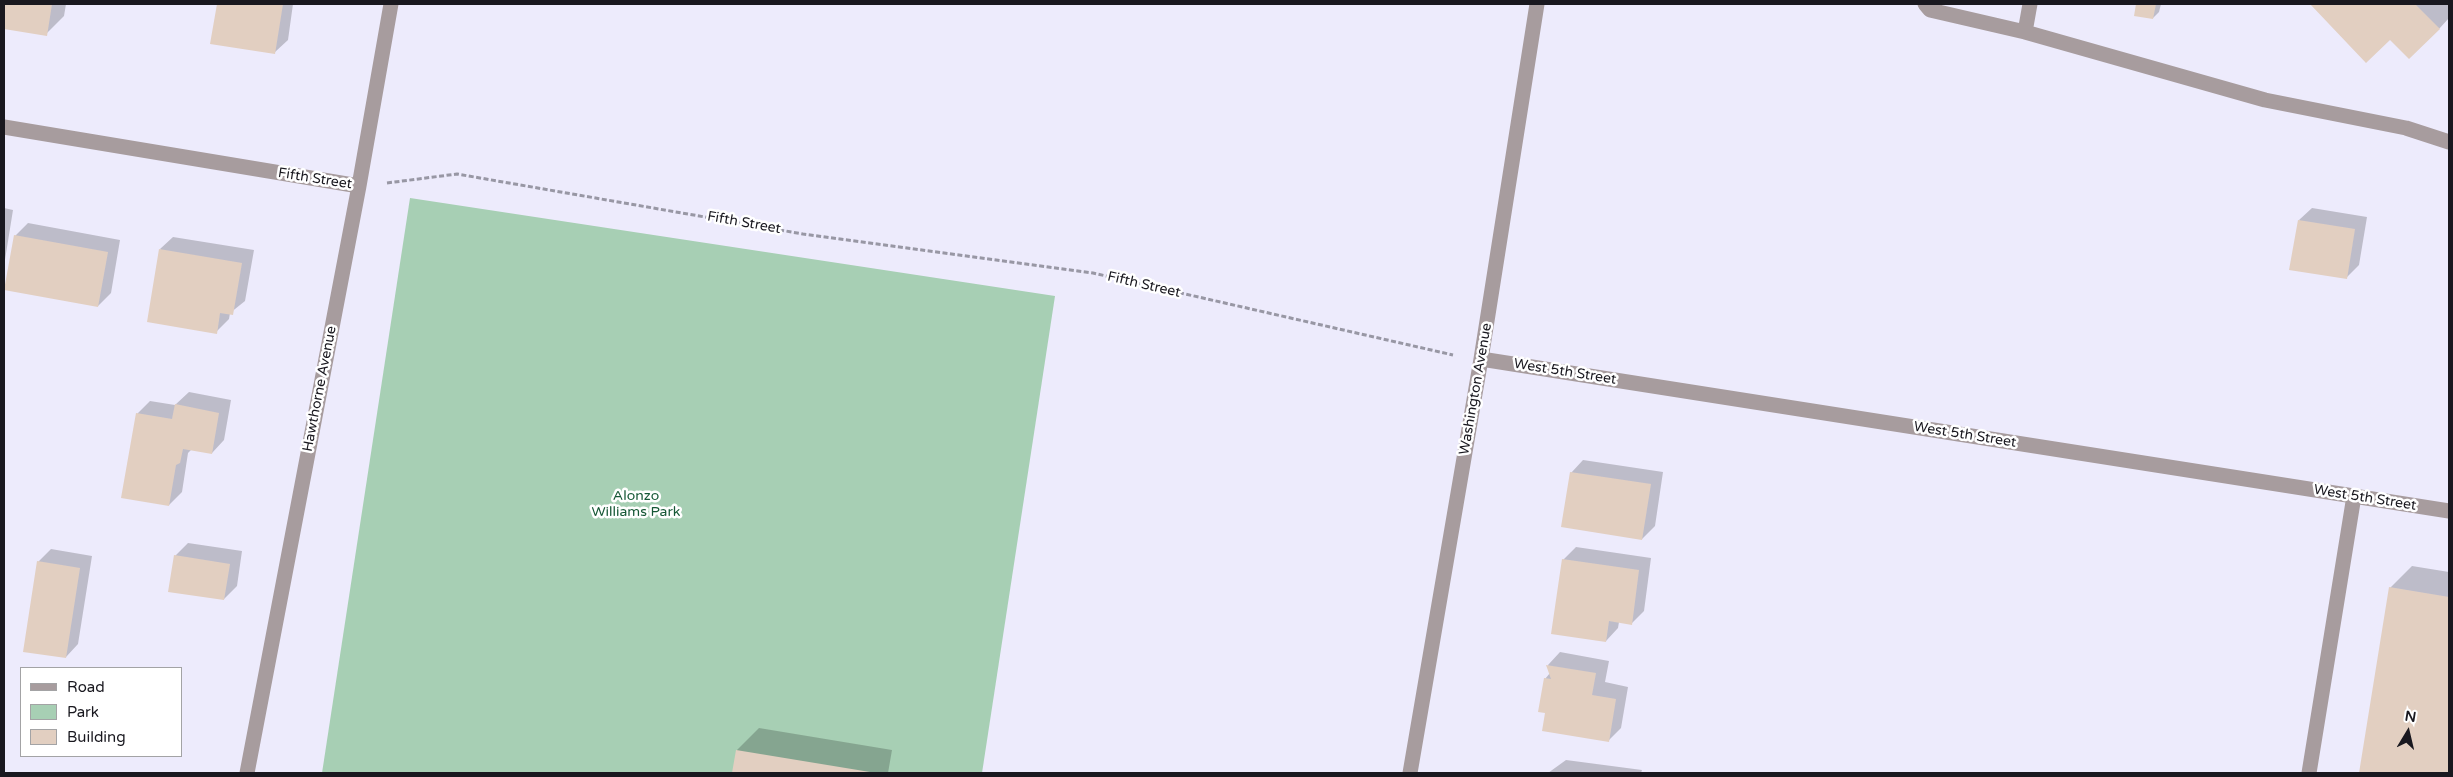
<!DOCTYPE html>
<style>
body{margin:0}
#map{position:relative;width:2453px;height:777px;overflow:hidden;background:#edebfc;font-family:"Varela Round",sans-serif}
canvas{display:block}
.frame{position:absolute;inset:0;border:5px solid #19181f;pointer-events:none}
.legend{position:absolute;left:20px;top:667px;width:162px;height:90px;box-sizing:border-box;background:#fff;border:1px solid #a3a3a5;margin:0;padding:6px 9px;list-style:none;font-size:15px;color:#19181f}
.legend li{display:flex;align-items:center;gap:10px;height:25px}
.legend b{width:25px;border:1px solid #a3a3a5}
.north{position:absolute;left:2383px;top:707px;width:50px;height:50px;-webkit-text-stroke:4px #fff;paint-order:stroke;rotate:9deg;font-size:14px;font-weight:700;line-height:20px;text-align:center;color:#19181f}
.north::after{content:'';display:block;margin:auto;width:18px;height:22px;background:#19181f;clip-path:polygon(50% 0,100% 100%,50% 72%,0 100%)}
</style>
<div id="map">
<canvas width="2453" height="777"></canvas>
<div class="frame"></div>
<ul class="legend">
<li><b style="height:6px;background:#a79c9e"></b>Road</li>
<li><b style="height:14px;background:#a7cfb4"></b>Park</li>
<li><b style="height:14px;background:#e2cfc1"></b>Building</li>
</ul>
<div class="north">N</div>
</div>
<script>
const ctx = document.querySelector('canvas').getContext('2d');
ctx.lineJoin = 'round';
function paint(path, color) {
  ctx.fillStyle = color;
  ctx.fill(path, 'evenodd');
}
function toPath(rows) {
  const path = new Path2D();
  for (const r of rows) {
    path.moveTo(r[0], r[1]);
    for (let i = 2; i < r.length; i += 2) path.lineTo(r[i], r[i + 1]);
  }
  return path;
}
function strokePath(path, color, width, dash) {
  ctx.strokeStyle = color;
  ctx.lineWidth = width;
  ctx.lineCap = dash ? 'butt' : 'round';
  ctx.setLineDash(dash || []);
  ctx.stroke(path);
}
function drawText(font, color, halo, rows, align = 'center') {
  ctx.font = font + ' "Varela Round",sans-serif';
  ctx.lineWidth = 5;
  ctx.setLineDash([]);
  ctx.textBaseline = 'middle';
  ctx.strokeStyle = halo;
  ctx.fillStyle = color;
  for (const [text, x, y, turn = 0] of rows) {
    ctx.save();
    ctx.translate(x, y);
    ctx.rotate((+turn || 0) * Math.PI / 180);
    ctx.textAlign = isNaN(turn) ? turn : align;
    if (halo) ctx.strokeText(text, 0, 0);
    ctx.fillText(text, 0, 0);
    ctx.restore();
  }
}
const green = toPath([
 [410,198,1055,296,982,773,322,773]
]);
const shadow = toPath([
 [4,4,66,4,64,16,46,34,4,27],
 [218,4,293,4,288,40,275,52,212,42],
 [2137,4,2161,4,2159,12,2153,18,2135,15],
 [2311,4,2449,4,2449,18,2439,29,2390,38,2366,61],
 [4,208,13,210,4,266],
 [2312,208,2367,217,2359,265,2346,278,2299,220],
 [28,223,120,240,111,293,98,306,15,236],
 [173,237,254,250,245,301,230,313,229,319,216,332,160,249],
 [189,392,231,400,224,440,212,453,192,449,188,453,182,492,169,505,137,414,150,401,175,405],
 [1583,460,1663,472,1655,526,1642,539,1571,473],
 [188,543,242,551,237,586,224,599,175,556],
 [1576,547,1651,558,1644,611,1631,624,1619,622,1618,628,1606,641,1563,560],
 [51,549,92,556,78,644,66,657,38,562],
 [2412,566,2449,572,2449,773,2361,773,2390,588],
 [1560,652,1609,661,1605,682,1628,687,1621,728,1608,741,1547,712,1545,679,1550,673,1548,665],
 [759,728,892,750,888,773,733,773,737,750],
 [1566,760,1642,770,1641,773,1548,773]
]);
const building = toPath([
 [4,4,52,4,47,36,4,29],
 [217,4,283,4,275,54,210,44],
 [2136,4,2156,4,2153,19,2134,16],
 [2310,4,2415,4,2440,29,2409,59,2390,40,2366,63],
 [2298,220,2355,229,2347,279,2289,270],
 [14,235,108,252,98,307,4,290],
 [159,249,242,263,233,315,220,313,217,334,147,322],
 [175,404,219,413,212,454,183,449,180,463,176,465,169,506,121,498,136,413,172,419],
 [1570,472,1651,484,1642,540,1561,527],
 [174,555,230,564,224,600,168,592],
 [1562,559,1639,570,1632,625,1609,621,1606,642,1551,634],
 [37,561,80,568,66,658,23,652],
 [2389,587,2449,597,2449,773,2359,773],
 [1546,665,1596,673,1592,695,1616,699,1609,742,1542,731,1545,713,1538,712,1544,678,1551,679],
 [736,750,870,772,870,773,732,773]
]);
const path = toPath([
 [387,183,457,174,803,234,1093,273,1453,355]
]);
const lane = toPath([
 [1925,4,1930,10,2025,32],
 [2030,4,2025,32,2265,100,2406,128,2449,142],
 [2309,773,2354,496]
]);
const street = toPath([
 [4,127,359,186],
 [1481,359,2449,511],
 [247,773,359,186,391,4],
 [1410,773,1481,359,1537,4]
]);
const streetNames = [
 ["Fifth Street",315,179,9],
 ["Fifth Street",744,223,10],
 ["Fifth Street",1144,285,13],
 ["West 5th Street",1565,372,9],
 ["Hawthorne Avenue",320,389,-79],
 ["Washington Avenue",1476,389,-80],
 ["West 5th Street",1965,435,9],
 ["West 5th Street",2365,498,9]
];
const parkNames = [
 ["Alonzo",636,496],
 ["Williams Park",636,512]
];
paint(green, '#a7cfb4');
paint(shadow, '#0003');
paint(building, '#e2cfc1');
strokePath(path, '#9897a4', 3, [5, 2.5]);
strokePath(lane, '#a79c9e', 15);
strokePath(street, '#a79c9e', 15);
drawText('14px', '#19181f', '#fff', streetNames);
drawText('14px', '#155735', '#fff', parkNames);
</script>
